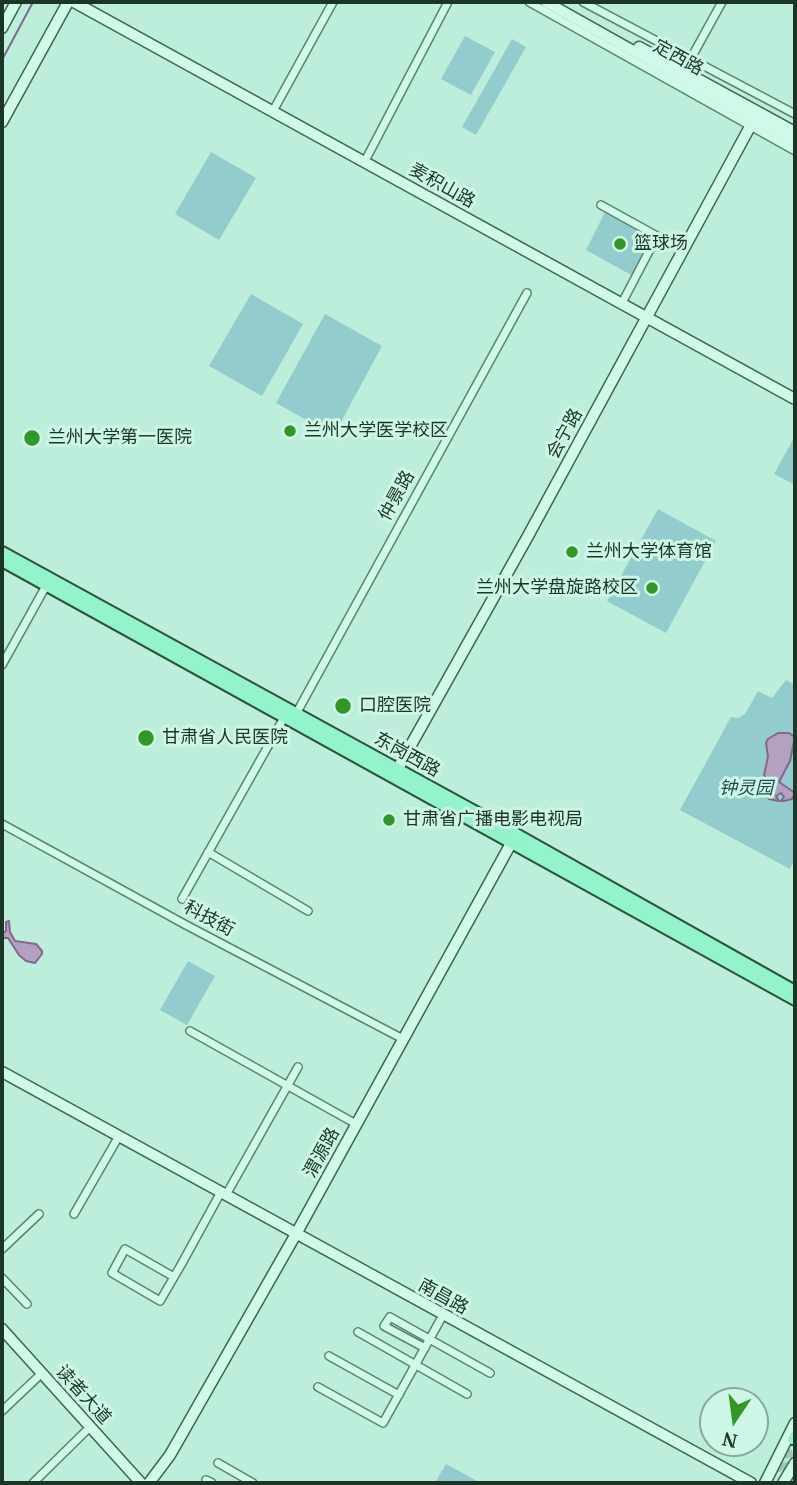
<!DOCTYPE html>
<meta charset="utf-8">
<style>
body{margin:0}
#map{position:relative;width:797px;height:1485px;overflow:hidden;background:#bdeedb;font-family:"PT Serif",serif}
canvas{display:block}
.frame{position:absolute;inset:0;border:4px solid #1b3625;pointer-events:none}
.north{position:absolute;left:699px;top:1387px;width:70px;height:70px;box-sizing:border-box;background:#cdf6e6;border:2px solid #86a999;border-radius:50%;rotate:193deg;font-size:19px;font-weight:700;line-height:28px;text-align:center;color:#1b3625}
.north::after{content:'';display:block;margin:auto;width:24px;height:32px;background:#329725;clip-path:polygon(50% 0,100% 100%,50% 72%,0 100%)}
</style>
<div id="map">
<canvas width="797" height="1485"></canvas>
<div class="frame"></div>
<div class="north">N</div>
</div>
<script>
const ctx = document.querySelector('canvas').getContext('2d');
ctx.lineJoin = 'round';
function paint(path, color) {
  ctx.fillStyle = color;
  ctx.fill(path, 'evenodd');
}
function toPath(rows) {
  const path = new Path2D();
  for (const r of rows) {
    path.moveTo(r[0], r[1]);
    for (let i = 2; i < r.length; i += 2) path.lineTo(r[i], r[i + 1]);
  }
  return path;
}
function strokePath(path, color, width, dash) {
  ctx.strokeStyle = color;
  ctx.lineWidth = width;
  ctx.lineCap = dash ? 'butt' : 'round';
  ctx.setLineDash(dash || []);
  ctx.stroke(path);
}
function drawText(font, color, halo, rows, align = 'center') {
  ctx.font = font + ' "PT Serif","Noto Sans SC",serif';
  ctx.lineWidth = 6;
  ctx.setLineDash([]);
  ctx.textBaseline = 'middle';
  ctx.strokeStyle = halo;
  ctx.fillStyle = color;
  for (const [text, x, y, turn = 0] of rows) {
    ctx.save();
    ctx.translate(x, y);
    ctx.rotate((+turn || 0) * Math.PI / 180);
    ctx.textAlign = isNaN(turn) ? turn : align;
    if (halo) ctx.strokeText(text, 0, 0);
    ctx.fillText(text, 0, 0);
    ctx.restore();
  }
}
const green = toPath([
 [465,36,495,52,471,95,441,79],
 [512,39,526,47,476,135,462,127],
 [211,152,256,178,219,240,175,214],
 [605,212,653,239,633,276,586,250],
 [251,294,303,324,262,396,209,366],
 [325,314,382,346,334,435,276,403],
 [795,436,795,485,774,474],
 [658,509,716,541,666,633,607,601],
 [786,680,795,685,795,859,790,869,680,810,731,717,738,718,745,714,758,691,772,698],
 [188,961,215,976,187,1025,160,1010],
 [446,1464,481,1483,435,1483]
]);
const water = toPath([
 [778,733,789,733,795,737,790,761,779,782,795,793,792,799,784,801,781,801,784,797,781,793,776,796,779,801,769,799,765,790,772,787,764,775,768,757,766,743,768,739,778,733],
 [9,921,10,932,15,941,36,944,42,951,42,954,35,963,26,961,19,955,8,938,2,938,2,934,6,931,6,922,9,921]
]);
const stream = toPath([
 [2,60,33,2]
]);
const primaryTunnel = toPath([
 [776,1470,793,1439],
 [785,1472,795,1454]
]);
const street = toPath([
 [529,2,795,151],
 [583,2,795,114],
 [684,71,722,2],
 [273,111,333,2],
 [365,161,448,2],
 [601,205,657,236,622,303],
 [2,665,46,586],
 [296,714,527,293],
 [2,824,186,925,403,1039],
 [208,852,308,911],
 [182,899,285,716],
 [190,1031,356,1124],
 [226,1195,298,1067],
 [74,1214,119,1136],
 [2,1249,39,1214],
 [174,1277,125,1249,112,1273,160,1301,181,1265,221,1192],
 [2,1278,27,1304],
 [358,1332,467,1394],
 [425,1348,384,1326,390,1317,490,1373],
 [329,1356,399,1395],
 [318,1387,383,1423,443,1315],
 [2,1411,42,1373],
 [218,1463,253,1483],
 [206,1480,212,1483],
 [33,1483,90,1427]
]);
const secondary = toPath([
 [74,2,795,399],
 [546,2,795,142],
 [2,28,16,2],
 [639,47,795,132],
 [2,122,68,2],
 [397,770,528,536,758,112],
 [2,1072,751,1483],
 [2,1329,141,1483],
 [149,1483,170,1455,296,1234,514,838],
 [765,1483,795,1423],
 [783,1483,795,1463]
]);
const primary = toPath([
 [2,552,516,834,795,991],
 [2,561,795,1000],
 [793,1439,795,1436]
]);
const markers = [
 [620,244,7,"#329725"],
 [290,431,7,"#329725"],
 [32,438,9,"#329725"],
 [572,552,7,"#329725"],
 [652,588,7,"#329725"],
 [343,706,9,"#329725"],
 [146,738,9,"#329725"],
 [389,820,7,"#329725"]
];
const streetNames = [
 ["定西路",678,58,29],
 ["麦积山路",442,186,29],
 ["会宁路",565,434,-61],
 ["仲景路",397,496,-61],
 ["东岗西路",407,755,29],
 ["科技街",209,919,28],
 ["渭源路",322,1153,-61],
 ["南昌路",443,1297,29],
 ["读者大道",83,1395,48]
];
const poiNames = [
 ["篮球场",634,244],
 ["兰州大学医学校区",304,431],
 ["兰州大学第一医院",48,438],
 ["兰州大学体育馆",586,552],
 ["兰州大学盘旋路校区",638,588,"right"],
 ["口腔医院",359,706],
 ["甘肃省人民医院",162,738],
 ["甘肃省广播电影电视局",403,820]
];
const parkNames = [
 ["钟灵园",746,789]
];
paint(green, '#92cccc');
paint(water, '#b4a1c0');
strokePath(water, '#80698d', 2);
strokePath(stream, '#80698d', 2);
strokePath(primaryTunnel, '#9dc9b7', 10, [10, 5]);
strokePath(street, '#56876b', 10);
strokePath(secondary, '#3a684c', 13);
strokePath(primary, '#2b543a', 14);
strokePath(street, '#d1f9e9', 7);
strokePath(secondary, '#d1f9e9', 10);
strokePath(primary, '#93f4cc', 10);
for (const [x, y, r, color] of markers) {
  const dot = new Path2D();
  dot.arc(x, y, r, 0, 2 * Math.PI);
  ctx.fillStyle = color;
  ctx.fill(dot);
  strokePath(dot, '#cdf6e6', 2.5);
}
drawText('18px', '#1b3625', '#cdf6e6', streetNames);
drawText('18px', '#1b3625', '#cdf6e6', poiNames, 'left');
drawText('italic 18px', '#214b53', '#cdf6e6', parkNames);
</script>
